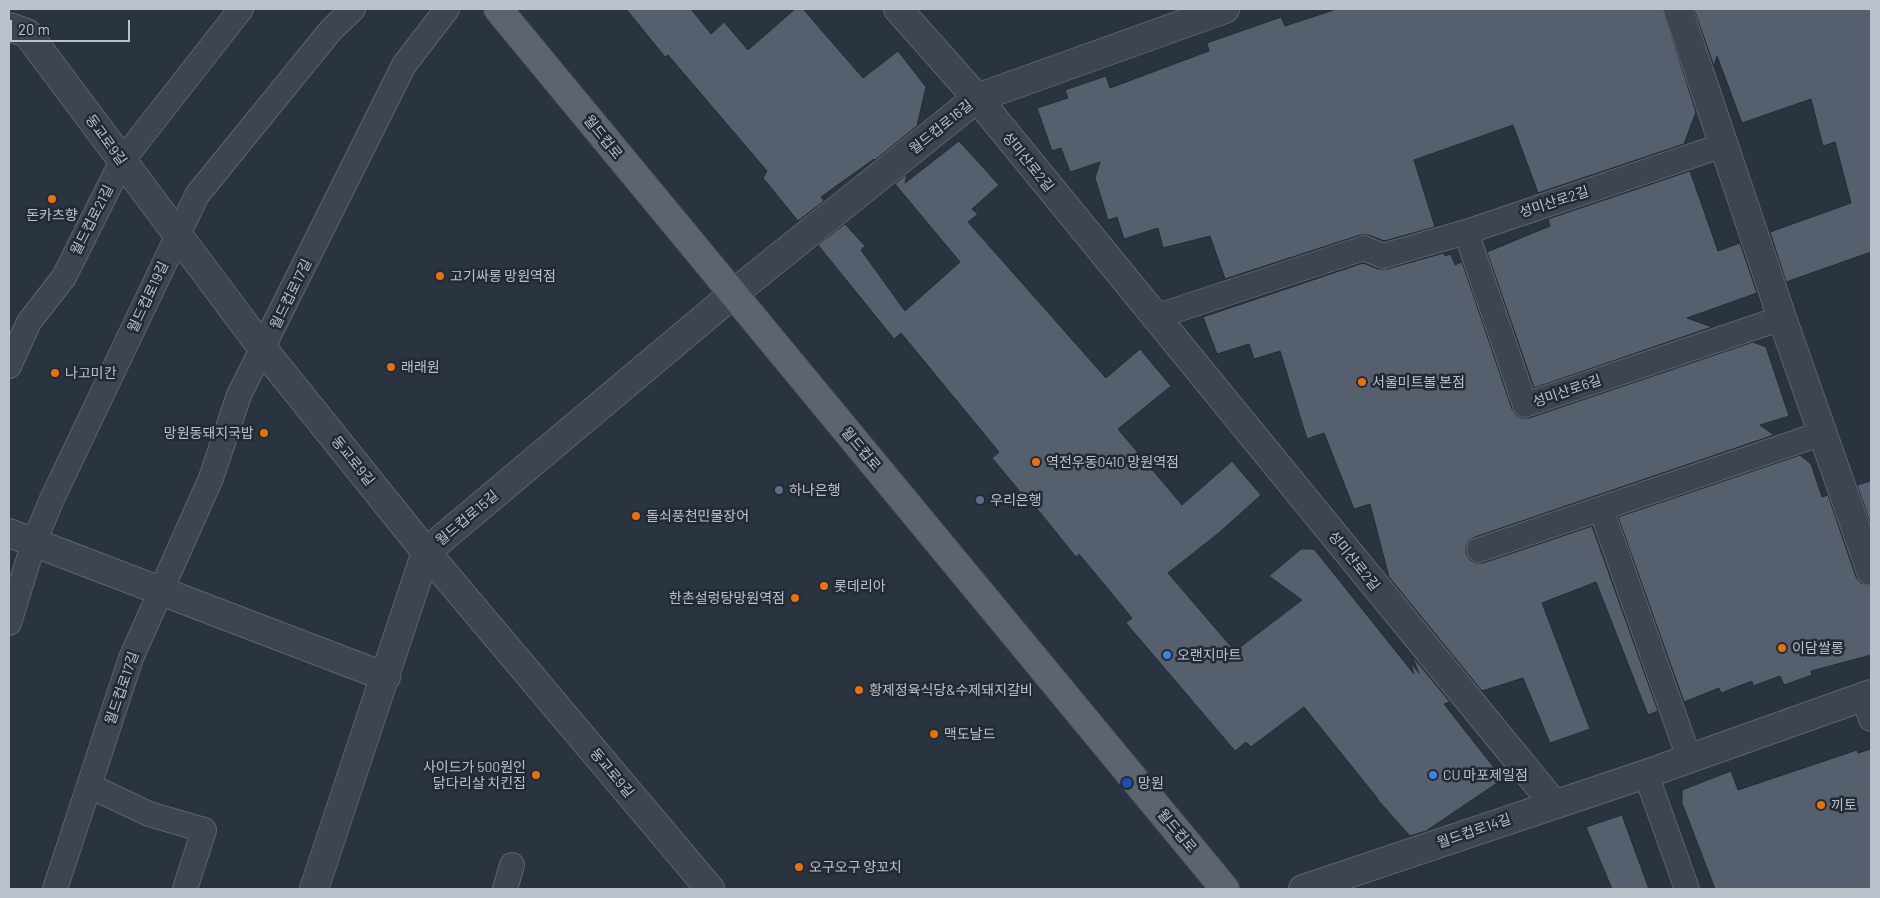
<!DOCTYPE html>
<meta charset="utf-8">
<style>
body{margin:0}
#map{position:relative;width:1880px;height:898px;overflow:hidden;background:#2a3340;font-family:Barlow,sans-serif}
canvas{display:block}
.frame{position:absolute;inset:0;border:10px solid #bbc1ca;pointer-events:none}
.scale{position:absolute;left:10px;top:20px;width:120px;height:22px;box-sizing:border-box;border:2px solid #bbc1ca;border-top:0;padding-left:6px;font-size:15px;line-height:18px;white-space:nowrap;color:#bbc1ca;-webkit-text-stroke:4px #232a35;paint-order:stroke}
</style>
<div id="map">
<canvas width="1880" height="898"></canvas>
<div class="frame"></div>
<div class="scale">20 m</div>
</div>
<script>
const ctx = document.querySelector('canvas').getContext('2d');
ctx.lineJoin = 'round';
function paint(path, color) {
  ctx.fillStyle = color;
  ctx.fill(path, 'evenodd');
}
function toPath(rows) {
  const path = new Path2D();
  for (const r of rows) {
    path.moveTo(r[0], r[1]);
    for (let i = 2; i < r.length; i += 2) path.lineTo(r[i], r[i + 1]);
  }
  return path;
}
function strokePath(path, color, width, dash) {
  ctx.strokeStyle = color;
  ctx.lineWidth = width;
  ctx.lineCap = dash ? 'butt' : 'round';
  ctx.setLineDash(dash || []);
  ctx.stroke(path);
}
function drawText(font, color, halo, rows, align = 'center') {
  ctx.font = font + ' Barlow,"Noto Sans KR",sans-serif';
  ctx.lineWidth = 5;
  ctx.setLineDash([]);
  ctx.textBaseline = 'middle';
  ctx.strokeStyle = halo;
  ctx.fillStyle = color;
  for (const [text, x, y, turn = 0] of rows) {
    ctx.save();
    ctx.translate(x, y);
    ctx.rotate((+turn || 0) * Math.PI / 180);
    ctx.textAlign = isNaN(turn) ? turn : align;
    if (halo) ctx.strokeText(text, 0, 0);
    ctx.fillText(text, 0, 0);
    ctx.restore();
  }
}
const building = toPath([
 [626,9,691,9,711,34,724,22,748,50,795,9,803,9,863,78,898,51,926,87,917,126,875,160,874,159,821,197,824,201,798,221,763,178,767,171,668,55,665,57,626,9],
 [1337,9,1663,9,1696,112,1684,144,1538,193,1513,125,1414,160,1435,227,1384,241,1369,235,1360,235,1225,279,1210,236,1163,248,1158,228,1124,239,1117,217,1108,220,1095,178,1100,162,1070,172,1061,148,1052,151,1037,108,1068,98,1065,90,1106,76,1110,88,1209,51,1207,43,1281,17,1285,26,1337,9],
 [1694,9,1871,9,1871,252,1786,282,1770,232,1851,203,1835,142,1823,146,1811,99,1742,123,1717,56,1714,66,1694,9],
 [959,141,999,185,972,209,978,214,968,222,1106,378,1140,349,1171,386,1118,429,1182,505,1232,461,1261,495,1220,532,1168,573,1235,651,1302,600,1269,576,1301,549,1314,549,1414,674,1411,663,1419,673,1412,656,1450,702,1444,704,1503,779,1426,831,1410,836,1377,799,1378,799,1304,707,1251,747,1246,742,1235,751,1126,623,1132,618,1079,554,1076,557,1034,505,1032,506,992,458,999,452,901,333,894,339,818,245,845,224,865,246,861,250,905,311,960,262,895,184,907,174,905,183,959,141],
 [1690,171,1718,251,1740,243,1757,293,1687,318,1712,327,1534,388,1487,252,1550,226,1548,219,1690,171],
 [1444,253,1445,256,1451,254,1455,265,1462,262,1512,409,1516,415,1522,418,1529,418,1753,342,1766,347,1789,416,1760,425,1774,435,1475,537,1469,541,1466,547,1466,554,1470,560,1476,563,1483,563,1592,526,1658,711,1648,715,1596,582,1542,603,1590,729,1550,743,1523,678,1482,691,1389,577,1370,504,1354,509,1324,433,1307,439,1280,351,1254,359,1249,344,1217,354,1203,317,1363,263,1378,269,1387,269,1444,253],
 [1800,455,1811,464,1822,497,1828,495,1856,577,1861,583,1871,586,1871,655,1811,671,1812,675,1784,685,1780,676,1753,686,1752,681,1721,693,1719,688,1684,702,1618,517,1800,455],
 [1871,481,1871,525,1857,485,1871,481],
 [1871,749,1871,889,1715,889,1682,803,1682,790,1731,771,1738,790,1857,750,1858,753,1871,749],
 [1622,815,1649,889,1612,889,1586,827,1622,815]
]);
const service = toPath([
 [1466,232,1525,405,1782,318],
 [1155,317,1364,248,1383,256,1466,232,1724,145],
 [9,366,29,322,64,277,122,161,241,9],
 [1601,509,1689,758],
 [1479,550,1823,433],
 [9,623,34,542,52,499,197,195,331,30,353,9],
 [1864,697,1871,719],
 [1646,774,1687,889],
 [90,786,149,814,204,830,185,889],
 [55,889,131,658,211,478,239,395,404,65,447,9],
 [505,889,512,865]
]);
const minor = toPath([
 [898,9,977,98,1554,804],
 [1678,9,1782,318,1871,571],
 [9,27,27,33,263,349,426,552,710,889],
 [9,533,386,677],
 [314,889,426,552,733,294,977,98,1225,9],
 [1303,889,1646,774,1871,694]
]);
const primary = toPath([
 [498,9,1225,889]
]);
const markers = [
 [52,199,5,"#e8710a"],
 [440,276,5,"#e8710a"],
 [391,367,5,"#e8710a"],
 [55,373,5,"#e8710a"],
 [1362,382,5,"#e8710a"],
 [264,433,5,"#e8710a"],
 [1036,462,5,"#e8710a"],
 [779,490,5,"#5c6f8a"],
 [980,500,5,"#5c6f8a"],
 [636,516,5,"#e8710a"],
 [824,586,5,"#e8710a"],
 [795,598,5,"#e8710a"],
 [1782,648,5,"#e8710a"],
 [1167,655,5,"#3f7fe0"],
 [859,690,5,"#e8710a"],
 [934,734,5,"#e8710a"],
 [536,775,5,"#e8710a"],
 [1433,775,5,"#3f7fe0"],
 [1127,783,6,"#1a4fb4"],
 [1821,805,5,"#e8710a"],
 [799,867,5,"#e8710a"]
];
const streetNames = [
 ["월드컵로16길",941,127,-39],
 ["월드컵로",603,137,51],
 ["동교로9길",106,140,54],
 ["성미산로2길",1028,162,51],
 ["성미산로2길",1554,202,-18],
 ["월드컵로21길",92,220,-63],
 ["월드컵로17길",291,294,-64],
 ["월드컵로19길",148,297,-65],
 ["성미산로6길",1567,391,-19],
 ["월드컵로",861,449,50],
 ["동교로9길",353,461,51],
 ["월드컵로15길",467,518,-40],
 ["성미산로2길",1354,561,51],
 ["월드컵로17길",122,688,-71],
 ["동교로9길",612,773,50],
 ["월드컵로",1177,831,50],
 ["월드컵로14길",1474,831,-19]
];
const poiNames = [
 ["돈카츠향",52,215,"center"],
 ["고기싸롱 망원역점",450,276],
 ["래래원",401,367],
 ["나고미칸",65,373],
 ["서울미트볼 본점",1372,382],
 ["망원동돼지국밥",254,433,"right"],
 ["역전우동0410 망원역점",1046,462],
 ["하나은행",789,490],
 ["우리은행",990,500],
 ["돌쇠풍천민물장어",646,516],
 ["롯데리아",834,586],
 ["한촌설렁탕망원역점",785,598,"right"],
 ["이담쌀롱",1792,648],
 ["오랜지마트",1177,655],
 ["황제정육식당&수제돼지갈비",869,690],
 ["맥도날드",944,734],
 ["사이드가 500원인",526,767,"right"],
 ["닭다리살 치킨집",526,783,"right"],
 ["CU 마포제일점",1443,775],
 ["망원",1138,783],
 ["끼토",1831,805],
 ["오구오구 양꼬치",809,867]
];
paint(building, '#565f6d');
strokePath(building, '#252c37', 1);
strokePath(service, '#5c636d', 26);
strokePath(minor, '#5c636d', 30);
strokePath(primary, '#484e59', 30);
strokePath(service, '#3e4550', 24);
strokePath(minor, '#3e4550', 28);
strokePath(primary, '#5d6470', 28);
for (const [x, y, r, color] of markers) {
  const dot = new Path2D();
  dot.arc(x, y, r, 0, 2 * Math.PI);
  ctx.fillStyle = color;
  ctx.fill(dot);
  strokePath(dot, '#232a35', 2);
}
drawText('14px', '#bbc1ca', '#232a35', streetNames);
drawText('14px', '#bbc1ca', '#232a35', poiNames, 'left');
</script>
